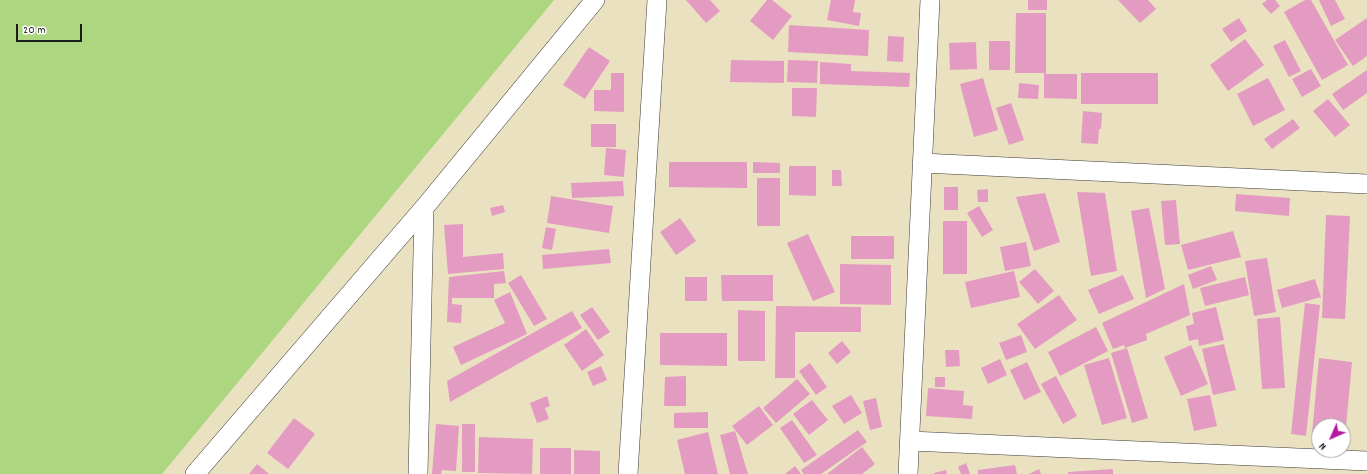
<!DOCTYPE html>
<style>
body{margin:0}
#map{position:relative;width:1367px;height:474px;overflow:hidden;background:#eae1c0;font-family:Dekko,sans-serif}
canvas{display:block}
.north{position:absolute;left:1311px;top:418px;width:40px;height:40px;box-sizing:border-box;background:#fff;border:1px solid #a4a4a4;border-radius:50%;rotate:225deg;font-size:11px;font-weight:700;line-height:16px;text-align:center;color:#1c1c1c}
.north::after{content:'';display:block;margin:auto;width:14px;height:18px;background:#b5179e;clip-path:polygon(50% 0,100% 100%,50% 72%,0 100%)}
.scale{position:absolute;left:16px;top:24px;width:66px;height:18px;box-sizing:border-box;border:2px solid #1c1c1c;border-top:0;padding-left:5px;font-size:12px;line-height:14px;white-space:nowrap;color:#1c1c1c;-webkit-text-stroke:3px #fff;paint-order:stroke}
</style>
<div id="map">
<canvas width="1367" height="474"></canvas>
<div class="north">N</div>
<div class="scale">20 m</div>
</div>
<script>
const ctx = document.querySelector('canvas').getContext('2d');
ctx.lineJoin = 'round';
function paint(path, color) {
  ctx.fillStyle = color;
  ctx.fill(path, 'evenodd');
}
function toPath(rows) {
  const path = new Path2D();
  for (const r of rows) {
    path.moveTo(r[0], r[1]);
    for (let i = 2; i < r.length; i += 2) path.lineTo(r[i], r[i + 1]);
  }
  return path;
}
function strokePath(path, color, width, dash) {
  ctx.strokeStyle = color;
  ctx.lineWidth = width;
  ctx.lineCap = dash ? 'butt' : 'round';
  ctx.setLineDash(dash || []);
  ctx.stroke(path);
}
const green = toPath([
 [0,0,554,0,162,474,0,474]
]);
const building = toPath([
 [686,0,710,0,720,11,706,23],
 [767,0,772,0,792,16,773,40,750,21],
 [831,0,855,0,853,12,861,13,859,26,827,20],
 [1028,0,1047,0,1047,10,1028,10],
 [1118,0,1148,0,1156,9,1140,23],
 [1267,0,1275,0,1280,6,1271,14,1262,4],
 [1305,0,1311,0,1348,65,1322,80,1284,12],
 [1319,0,1335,0,1345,19,1331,26],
 [1016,13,1046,13,1046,74,1077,74,1077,99,1044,98,1044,73,1015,73],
 [1239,18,1247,31,1231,42,1222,29],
 [1367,18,1367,56,1353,66,1335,40],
 [789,25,869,30,868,56,788,52],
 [888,36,904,37,903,62,887,61],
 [1245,39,1264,65,1228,91,1210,65],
 [1285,40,1301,71,1289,77,1273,46],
 [989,41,1010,41,1010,70,989,70],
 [976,42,977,69,950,70,949,43],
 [589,47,610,61,585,99,563,85],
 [731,60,784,61,784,83,730,82],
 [788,60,818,61,817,83,787,82],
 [820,62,851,64,851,71,910,73,909,87,820,84],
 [1311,69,1321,86,1302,97,1292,79],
 [1367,70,1367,93,1343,110,1332,94],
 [611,73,624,73,624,112,594,111,594,90,611,90],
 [1081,73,1158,73,1158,104,1081,104],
 [983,78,998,130,974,137,960,84],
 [1268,78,1285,110,1253,126,1237,94],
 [1019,83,1039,85,1038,99,1018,98],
 [792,88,817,88,816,117,792,116],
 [1328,99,1350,125,1335,137,1313,111],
 [1011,103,1024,140,1009,145,996,108],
 [1083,111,1102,113,1101,129,1099,129,1098,144,1081,143],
 [1293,119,1300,128,1272,149,1264,139],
 [591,124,616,124,616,147,591,147],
 [606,148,626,150,624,177,604,175],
 [669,162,747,162,747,188,669,187],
 [753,162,780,163,780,173,753,173],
 [789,166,816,166,816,196,789,195],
 [832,170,841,170,842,186,832,186],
 [757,178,780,178,780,226,757,226],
 [623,181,624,196,572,198,571,183],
 [944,187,958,187,958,210,944,210],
 [988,189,988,202,978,202,977,190],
 [1077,192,1105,193,1117,271,1091,276],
 [1045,193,1060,242,1034,251,1016,197],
 [1236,194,1290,198,1289,216,1235,211],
 [551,196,613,206,609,233,547,223],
 [1176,200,1180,244,1165,245,1161,201],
 [503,205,505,212,492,216,490,208],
 [979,206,993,230,982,237,967,213],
 [1149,208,1165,289,1146,298,1131,211],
 [1326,215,1350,216,1345,319,1322,318],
 [680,218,696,241,676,255,660,232],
 [943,221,967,221,967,274,943,274],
 [463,224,463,257,503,253,504,269,448,274,444,225],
 [546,227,556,229,552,250,542,248],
 [1233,231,1241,257,1188,270,1181,245],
 [808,234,835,292,813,301,787,243],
 [851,236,894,236,894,259,851,259],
 [1026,242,1031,266,1005,271,1000,247],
 [609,249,611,263,543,269,542,255],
 [1267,258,1276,312,1254,316,1245,261],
 [840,264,891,265,891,305,840,304],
 [1211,266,1217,280,1193,289,1188,275],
 [1035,269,1054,291,1038,304,1019,282],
 [504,271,506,283,494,284,494,298,452,298,452,304,462,305,461,323,447,322,449,277],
 [1014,271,1020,297,971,308,965,282],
 [521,275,547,319,534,326,508,283],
 [721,275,773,275,773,301,722,301],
 [1123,275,1134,299,1099,314,1088,290],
 [685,277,707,277,707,301,685,301],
 [1245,277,1249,295,1205,306,1200,288],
 [1315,279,1321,297,1282,308,1277,290],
 [1184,284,1190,315,1146,334,1147,340,1125,348,1124,345,1113,349,1102,323],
 [510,292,527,334,461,365,453,347,505,323,494,300],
 [1059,295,1077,320,1035,349,1017,324],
 [1305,303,1320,305,1306,436,1291,434],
 [776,306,861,307,861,332,795,332,795,378,775,378],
 [592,307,610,332,598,340,580,315],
 [1216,307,1224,340,1199,346,1198,339,1189,341,1186,326,1194,324,1192,313],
 [738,310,765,311,765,361,738,361],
 [572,311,582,328,450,402,447,381],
 [1280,317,1285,388,1262,389,1257,319],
 [1096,327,1108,351,1060,376,1048,352],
 [586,329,604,355,582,371,564,345],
 [660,333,727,333,727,366,660,365],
 [1021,335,1027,352,1006,360,999,343],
 [842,341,851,352,837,364,828,353],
 [1224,344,1236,390,1213,395,1202,349],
 [1191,345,1208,384,1181,396,1164,357],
 [1127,348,1148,418,1132,423,1111,353],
 [945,350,959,350,960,366,946,367],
 [1109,358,1127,418,1102,425,1084,365],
 [1319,358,1352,362,1345,437,1343,437,1343,426,1319,426,1319,434,1312,434],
 [1000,359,1007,375,988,384,981,368],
 [1027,362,1041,392,1024,400,1010,370],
 [810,363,827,387,816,395,799,371],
 [601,366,607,380,593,386,587,372],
 [686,376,686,406,664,406,665,377],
 [1056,376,1077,416,1063,424,1041,384],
 [935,377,945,377,945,387,935,387],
 [797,379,810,394,776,423,763,408],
 [928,388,964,391,963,405,973,406,972,419,926,416],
 [851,395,862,413,844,424,832,406],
 [1210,395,1217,426,1194,431,1187,399],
 [547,396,550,406,545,408,549,419,537,423,530,403],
 [876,398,882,427,870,430,863,401],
 [812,400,828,420,809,435,793,414],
 [759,406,773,425,747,445,732,426],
 [708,412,708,428,674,428,674,413],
 [294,418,315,434,288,469,267,453],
 [792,420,817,455,804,463,780,428],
 [436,424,459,426,456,471,442,470,441,474,432,474],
 [462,424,475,424,475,472,462,472],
 [858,430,867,442,821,474,804,474,801,470],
 [735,431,748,474,730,474,720,435],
 [708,432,718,474,685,474,677,440],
 [479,437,533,439,532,474,478,473],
 [862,447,875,464,862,474,827,474],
 [540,448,571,448,571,474,540,474],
 [574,450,600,451,600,474,574,474],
 [966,463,970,474,961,474,958,467],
 [257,464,269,474,249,474],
 [1015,465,1017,474,978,474,978,470],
 [795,466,801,474,785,474],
 [1039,469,1041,474,1029,474],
 [1113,469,1113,474,1068,474,1068,472],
 [946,470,947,474,934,474,934,473]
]);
const street = toPath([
 [922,163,1367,184],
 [910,441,1367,461],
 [195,474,424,208,595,0],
 [418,474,424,208],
 [628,474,657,0],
 [908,474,930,0]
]);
paint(green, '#add681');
paint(building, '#e49bc1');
strokePath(street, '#3b3a35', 20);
strokePath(street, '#fff', 19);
</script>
